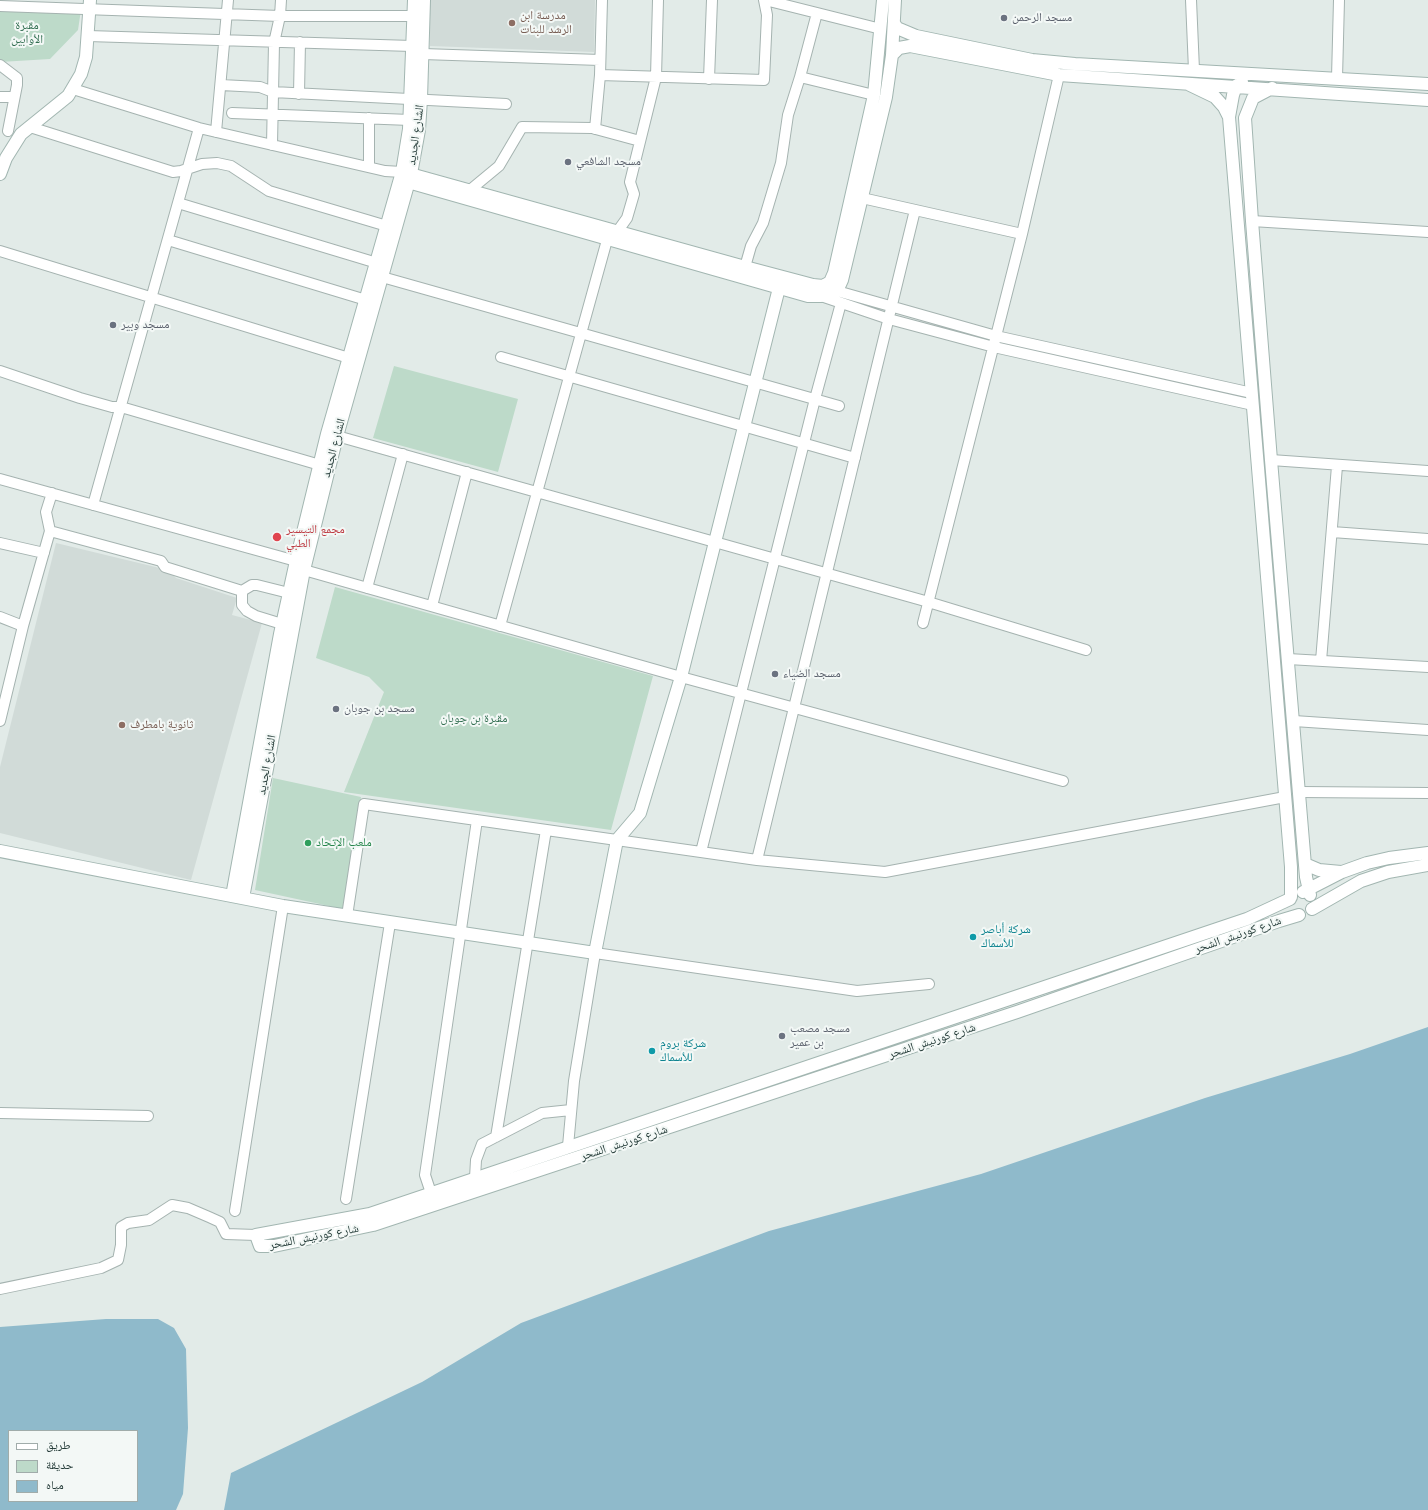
<!DOCTYPE html>
<meta charset="utf-8">
<style>
body{margin:0}
#map{position:relative;width:1428px;height:1510px;overflow:hidden;background:#e2ebe8;font-family:Arial,"Noto Naskh Arabic",sans-serif}
canvas{display:block}
.legend{position:absolute;left:8px;top:1430px;width:130px;height:72px;box-sizing:border-box;background:#f3f8f6;border:1px solid #a0acaa;margin:0;padding:5px 7px;list-style:none;font-size:12px;color:#243b38}
.legend li{display:flex;align-items:center;gap:8px;height:20px}
.legend b{width:20px;border:1px solid #a0acaa}
</style>
<div id="map">
<canvas width="1428" height="1510"></canvas>
<ul class="legend">
<li><b style="height:5px;background:#fff"></b>طريق</li>
<li><b style="height:11px;background:#bddac9"></b>حديقة</li>
<li><b style="height:11px;background:#8fbacb"></b>مياه</li>
</ul>
</div>
<script>
const ctx = document.querySelector('canvas').getContext('2d');
ctx.lineJoin = 'round';
function paint(path, color) {
  ctx.fillStyle = color;
  ctx.fill(path, 'evenodd');
}
function toPath(rows) {
  const path = new Path2D();
  for (const r of rows) {
    path.moveTo(r[0], r[1]);
    for (let i = 2; i < r.length; i += 2) path.lineTo(r[i], r[i + 1]);
  }
  return path;
}
function strokePath(path, color, width, dash) {
  ctx.strokeStyle = color;
  ctx.lineWidth = width;
  ctx.lineCap = dash ? 'butt' : 'round';
  ctx.setLineDash(dash || []);
  ctx.stroke(path);
}
function drawText(font, color, halo, rows, align = 'center') {
  ctx.font = font + ' Arial,"Noto Naskh Arabic",sans-serif';
  ctx.lineWidth = 4;
  ctx.setLineDash([]);
  ctx.textBaseline = 'middle';
  ctx.strokeStyle = halo;
  ctx.fillStyle = color;
  for (const [text, x, y, turn = 0] of rows) {
    ctx.save();
    ctx.translate(x, y);
    ctx.rotate((+turn || 0) * Math.PI / 180);
    ctx.textAlign = isNaN(turn) ? turn : align;
    if (halo) ctx.strokeText(text, 0, 0);
    ctx.fillText(text, 0, 0);
    ctx.restore();
  }
}
const built = toPath([
 [430,0,595,0,594,52,430,46],
 [56,543,168,570,176,578,237,598,232,615,262,623,191,880,0,833,0,767]
]);
const green = toPath([
 [0,7,81,10,78,30,50,59,0,62],
 [394,366,518,399,498,472,373,438],
 [335,587,653,676,611,830,344,792,384,692,369,677,316,658],
 [273,778,361,797,343,909,255,890]
]);
const water = toPath([
 [1428,1027,1428,1510,224,1510,231,1473,422,1382,521,1323,769,1231,981,1174,1205,1098,1350,1054],
 [106,1319,158,1319,174,1328,186,1349,188,1428,183,1494,176,1510,0,1510,0,1327],
 [9,1431,137,1431,137,1501,9,1501]
]);
const street = toPath([
 [765,0,881,29],
 [1191,0,1194,70],
 [0,6,280,16,413,16],
 [88,36,412,46],
 [423,54,600,60],
 [0,65,17,78,17,85,8,131],
 [600,75,764,80,767,15,764,0],
 [800,77,817,13],
 [1337,78,1339,0],
 [709,79,712,0],
 [221,85,260,87,273,92,506,104],
 [73,89,199,128,385,171,402,172],
 [299,94,300,42],
 [0,97,13,97],
 [232,113,410,120],
 [369,118,369,167],
 [30,127,173,172,181,171,202,164,217,163,231,166,269,191,387,226],
 [595,129,600,75,602,0],
 [216,132,228,0],
 [272,145,274,43,280,16,281,0],
 [470,190,499,166,522,127,592,128,640,141],
 [862,198,1022,234],
 [178,203,377,263],
 [1252,221,1428,232],
 [617,232,627,218,634,194,630,182,656,77,658,0],
 [168,240,366,300],
 [0,251,349,358],
 [745,267,751,246,763,223,781,163,788,115,800,77,874,95],
 [375,275,839,406],
 [837,291,996,336,1252,393],
 [821,296,889,319,994,347,1253,405],
 [501,357,855,458],
 [0,371,80,398,112,407,121,407,320,465],
 [337,436,925,601,1086,650],
 [1271,460,1428,471],
 [0,479,296,561],
 [93,505,199,128],
 [50,531,161,561,165,567,242,591,252,585,257,585,289,593],
 [1332,532,1428,539],
 [0,543,44,553],
 [297,568,681,677,1063,781],
 [367,588,403,454],
 [242,591,242,605,247,611,256,616,282,624],
 [432,606,467,472],
 [0,617,23,626],
 [923,623,1022,234,1059,75],
 [500,626,607,240],
 [1288,659,1428,667],
 [1321,661,1337,466],
 [0,721,23,626,50,531,46,512,52,493],
 [1294,721,1428,730],
 [1300,792,1428,793],
 [701,852,815,399,841,303],
 [757,860,915,210],
 [347,916,364,804,757,860,885,872,1285,797],
 [0,1113,148,1116],
 [496,1137,546,830],
 [568,1146,574,1081,595,953,857,991,929,984],
 [475,1178,476,1160,482,1144,542,1113,571,1110],
 [431,1193,425,1175,477,820],
 [346,1199,390,923],
 [235,1211,283,906],
 [0,1289,101,1268,118,1260,121,1245,121,1227,128,1223,149,1220,172,1205,188,1208,209,1217,220,1222,226,1234,256,1235]
]);
const secondary = toPath([
 [894,23,897,28,916,36,1032,60,1075,64,1428,84],
 [892,55,899,48,910,46,1059,75,1428,100],
 [1188,84,1215,97,1224,107,1229,117,1291,867,1291,897],
 [1272,88,1253,98,1245,118,1252,221,1271,460,1306,877,1310,895],
 [1229,117,1233,95,1236,86,1242,82],
 [403,172,745,267,813,285,823,286,830,282,834,273,874,95,883,0],
 [0,174,6,158,21,134,68,96,81,74,86,57,90,0],
 [401,180,808,296,821,296,830,294,837,291,842,280,886,97,892,55,895,0],
 [0,851,283,906,595,953,617,840,640,813,681,677,779,288],
 [1305,864,1319,870,1341,872],
 [1303,892,1342,872,1367,863,1389,858,1428,853],
 [232,896,280,634,296,561,327,434,402,172,409,129,414,0],
 [243,898,304,570,337,436,411,174,419,130,421,99,424,0],
 [1290,899,1247,919,370,1214,256,1235,260,1246,274,1246,373,1225,1017,1012,1279,921,1299,915],
 [1312,909,1361,881,1388,872,1428,865]
]);
const markers = [
 [1004,18,4,"#6b7280"],
 [512,23,4,"#8d6e63"],
 [568,162,4,"#6b7280"],
 [113,325,4,"#6b7280"],
 [277,537,5,"#e0444e"],
 [775,674,4,"#6b7280"],
 [336,709,4,"#6b7280"],
 [122,725,4,"#8d6e63"],
 [308,843,4,"#2e9e5b"],
 [973,937,4,"#0f9aa8"],
 [782,1036,4,"#6b7280"],
 [652,1051,4,"#0f9aa8"]
];
const educationNames = [
 ["مدرسة ابن",520,16],
 ["الرشد للبنات",520,30],
 ["ثانوية بامطرف",130,725]
];
const worshipNames = [
 ["مسجد الرحمن",1012,18],
 ["مسجد الشافعي",576,162],
 ["مسجد وبير",121,325],
 ["مسجد الضياء",783,674],
 ["مسجد بن جوبان",344,709],
 ["مسجد مصعب",790,1029],
 ["بن عمير",790,1043]
];
const parkNames = [
 ["مقبرة",27,26],
 ["الأوابين",27,40],
 ["مقبرة بن جوبان",474,719]
];
const streetNames = [
 ["الشارع الجديد",416,135,-82],
 ["الشارع الجديد",334,448,-75],
 ["الشارع الجديد",267,765,-80],
 ["شارع كورنيش الشحر",1238,935,-19],
 ["شارع كورنيش الشحر",932,1041,-18],
 ["شارع كورنيش الشحر",624,1143,-18],
 ["شارع كورنيش الشحر",314,1237,-11]
];
const healthNames = [
 ["مجمع التيسير",286,530],
 ["الطبي",286,544]
];
const leisureNames = [
 ["ملعب الإتحاد",316,843]
];
const cultureNames = [
 ["شركة أباصر",981,930],
 ["للأسماك",981,944],
 ["شركة بروم",660,1044],
 ["للأسماك",660,1058]
];
paint(built, '#d1dbd8');
paint(green, '#bddac9');
paint(water, '#8fbacb');
strokePath(street, '#a5b3b0', 12);
strokePath(secondary, '#a2b6b1', 14);
strokePath(street, '#fff', 10);
strokePath(secondary, '#fff', 12);
for (const [x, y, r, color] of markers) {
  const dot = new Path2D();
  dot.arc(x, y, r, 0, 2 * Math.PI);
  ctx.fillStyle = color;
  ctx.fill(dot);
  strokePath(dot, '#f3f8f6', 1.5);
}
drawText('12px', '#785e54', '#f3f8f6', educationNames, 'left');
drawText('12px', '#5b616d', '#f3f8f6', worshipNames, 'left');
drawText('12px', '#326e51', '#f3f8f6', parkNames);
drawText('12px', '#243b38', '#f3f8f6', streetNames);
drawText('12px', '#be3a42', '#f3f8f6', healthNames, 'left');
drawText('12px', '#27864d', '#f3f8f6', leisureNames, 'left');
drawText('12px', '#0d838f', '#f3f8f6', cultureNames, 'left');
</script>
